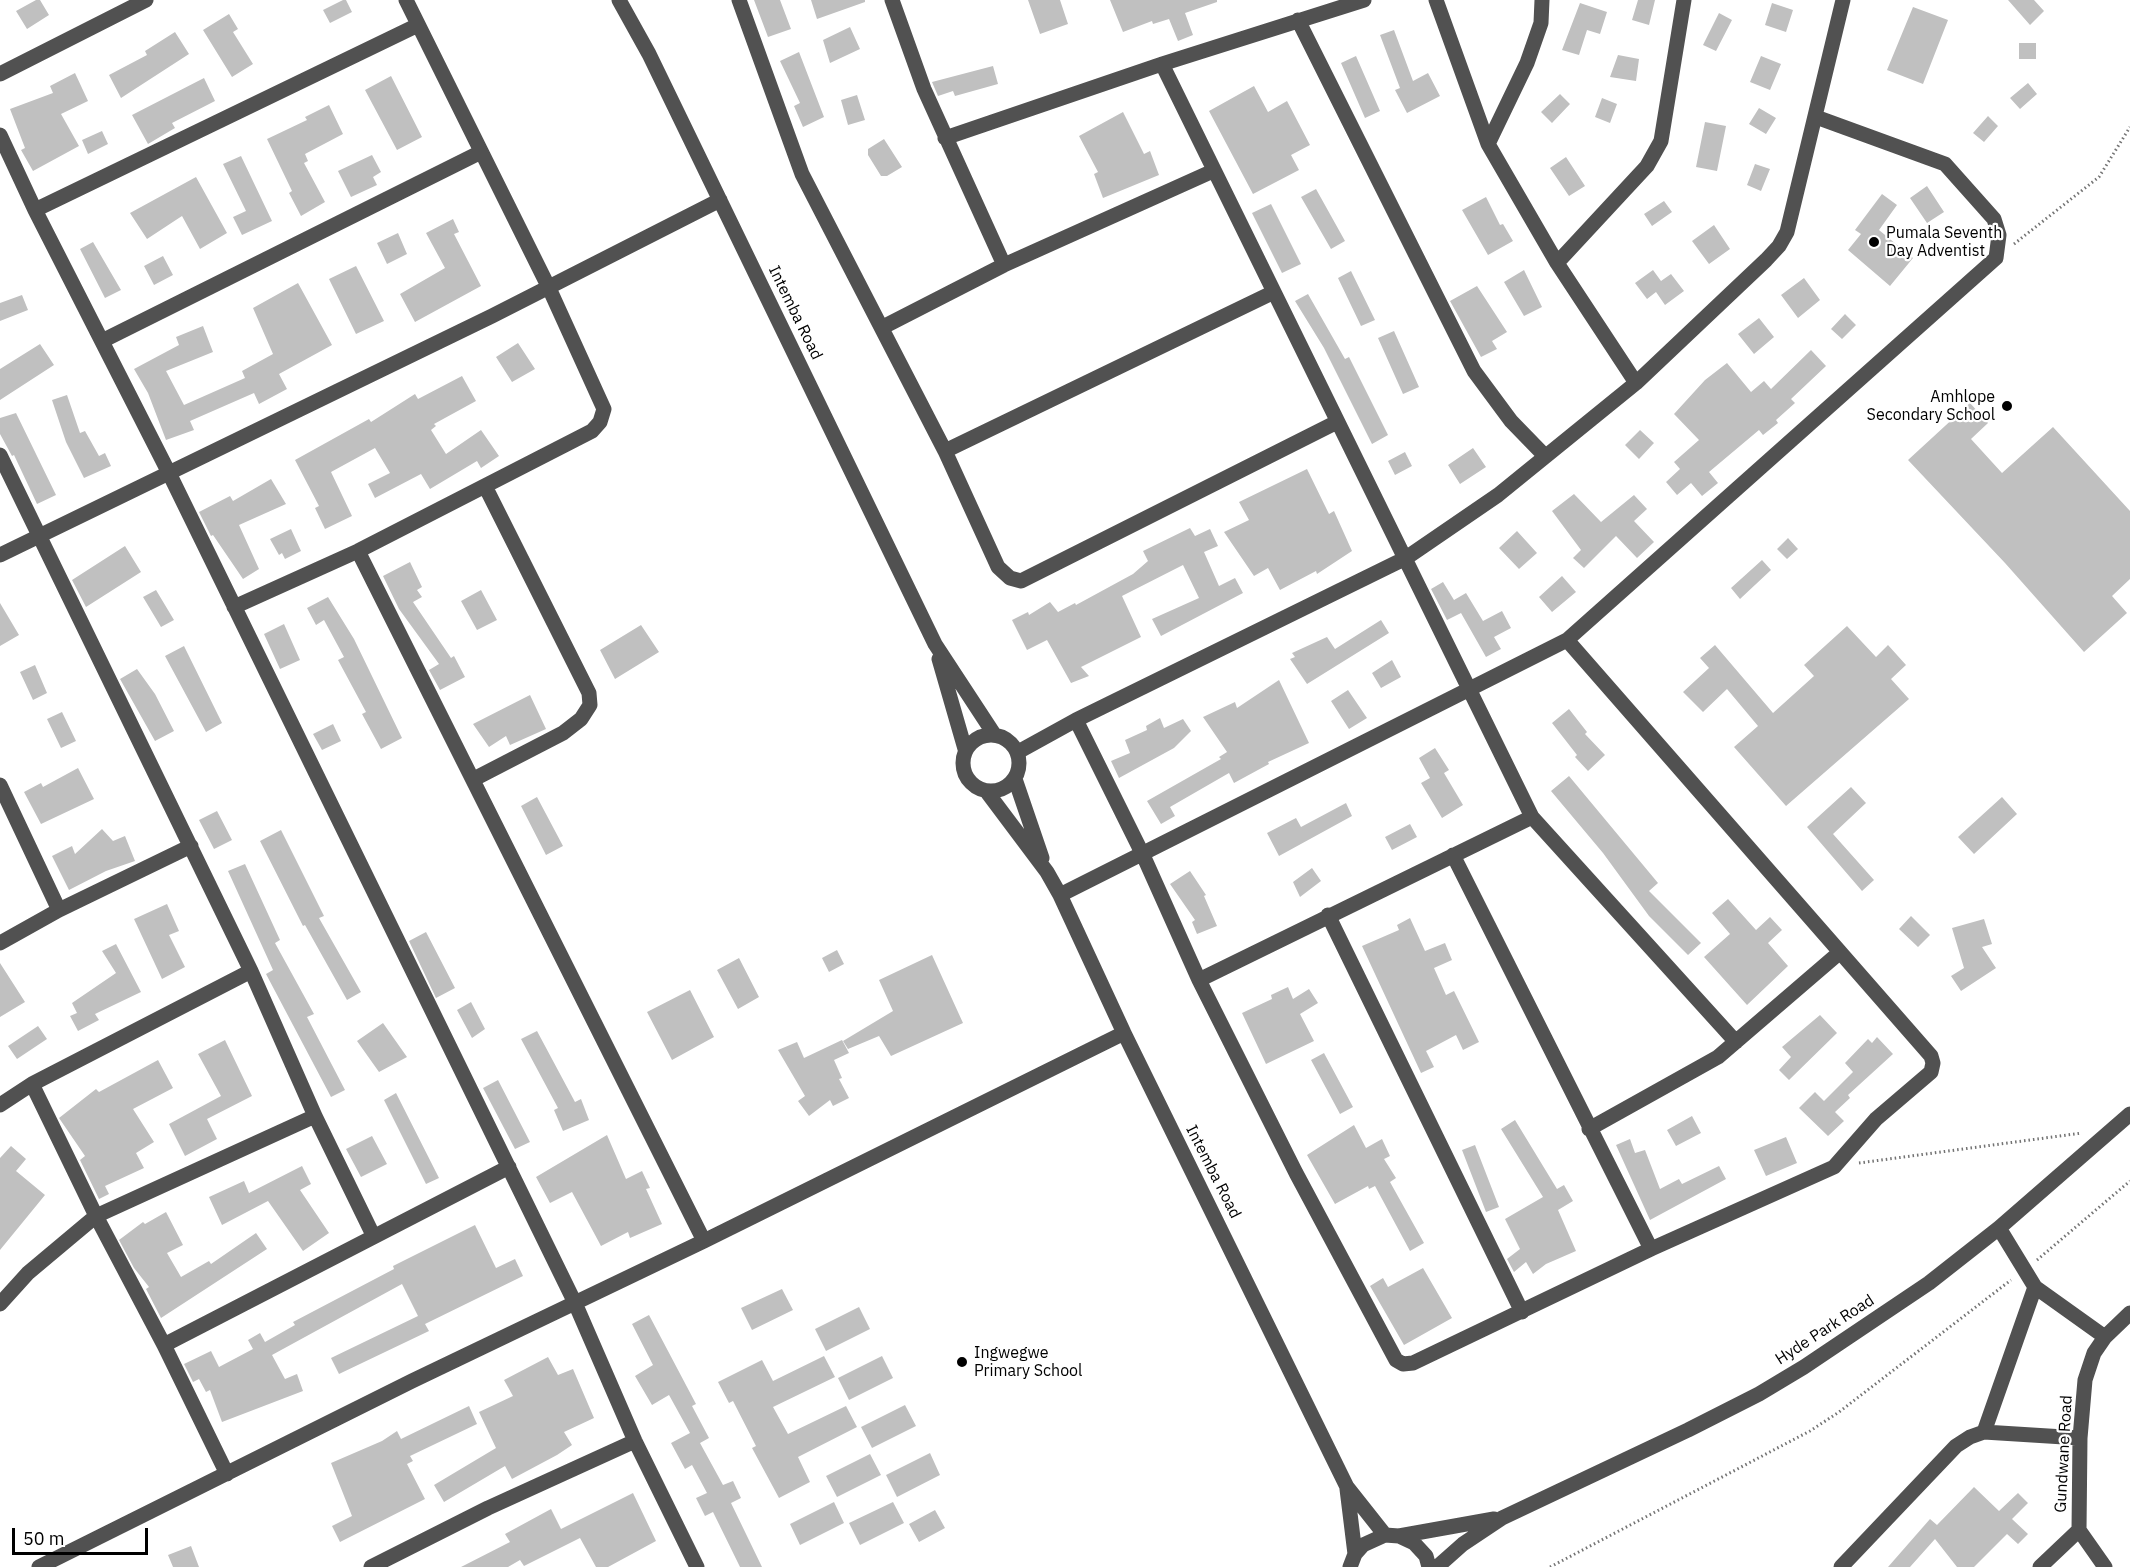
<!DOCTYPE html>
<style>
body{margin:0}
#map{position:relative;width:2130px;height:1567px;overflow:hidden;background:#fff;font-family:"IBM Plex Sans",sans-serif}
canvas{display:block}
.scale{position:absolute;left:12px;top:1528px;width:136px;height:27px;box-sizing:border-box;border:3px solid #000;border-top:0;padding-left:8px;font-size:18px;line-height:21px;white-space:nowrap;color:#000;-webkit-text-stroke:4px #fff;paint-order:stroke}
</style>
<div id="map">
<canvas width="2130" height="1567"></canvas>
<div class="scale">50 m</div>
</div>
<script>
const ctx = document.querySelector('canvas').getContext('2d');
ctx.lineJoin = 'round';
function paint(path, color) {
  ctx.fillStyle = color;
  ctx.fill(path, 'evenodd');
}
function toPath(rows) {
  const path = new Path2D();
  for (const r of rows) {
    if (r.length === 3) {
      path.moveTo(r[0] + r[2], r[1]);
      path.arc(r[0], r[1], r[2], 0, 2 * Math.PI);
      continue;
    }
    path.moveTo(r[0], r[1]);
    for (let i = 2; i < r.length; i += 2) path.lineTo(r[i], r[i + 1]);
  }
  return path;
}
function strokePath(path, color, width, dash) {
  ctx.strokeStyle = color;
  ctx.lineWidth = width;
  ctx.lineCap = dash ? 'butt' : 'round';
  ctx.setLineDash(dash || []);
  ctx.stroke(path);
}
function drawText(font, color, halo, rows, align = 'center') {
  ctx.font = font + ' "IBM Plex Sans",sans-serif';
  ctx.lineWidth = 4.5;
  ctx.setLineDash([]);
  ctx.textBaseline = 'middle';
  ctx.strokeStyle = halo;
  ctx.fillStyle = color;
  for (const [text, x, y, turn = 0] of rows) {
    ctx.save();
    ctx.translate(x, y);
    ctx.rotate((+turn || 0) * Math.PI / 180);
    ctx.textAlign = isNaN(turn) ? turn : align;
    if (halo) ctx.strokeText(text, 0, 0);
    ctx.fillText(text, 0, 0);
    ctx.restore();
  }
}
const building = toPath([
 [36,0,40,0,49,15,27,29,16,11],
 [343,0,346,0,352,12,330,23,323,10],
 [754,0,780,0,791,29,768,37],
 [811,0,865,0,865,2,817,19],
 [1028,0,1060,0,1068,24,1040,34],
 [1110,0,1217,0,1217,2,1185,13,1193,35,1178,41,1169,19,1153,24,1152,21,1123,32],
 [1638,0,1655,0,1649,25,1632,20],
 [2008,0,2034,0,2044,11,2030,25],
 [1580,3,1607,12,1600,34,1587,30,1579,55,1562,50],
 [1772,3,1793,10,1786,32,1765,25],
 [1913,7,1948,20,1923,84,1887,70],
 [1719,13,1732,20,1716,51,1703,45],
 [229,14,238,29,233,32,253,64,232,77,203,30],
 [850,27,860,49,830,63,823,40],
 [1394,30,1413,81,1428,73,1440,96,1407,113,1395,90,1400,88,1380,35],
 [175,32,189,54,121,98,109,75,147,55,145,51],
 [2019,43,2036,43,2036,59,2019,59],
 [799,52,824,117,803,127,794,106,800,103,780,61],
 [1618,55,1639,59,1636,81,1610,77],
 [1356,56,1380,111,1365,118,1341,63],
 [1761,56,1781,64,1770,90,1750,82],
 [993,66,998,84,955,96,953,91,938,96,932,82],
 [75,73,88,101,61,114,79,146,33,171,21,150,25,148,10,109,53,93,50,86],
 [391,76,422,137,397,150,365,90],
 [204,78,215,101,172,123,175,128,148,144,132,115],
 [2028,83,2037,94,2020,109,2010,98],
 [1254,86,1268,112,1287,101,1310,145,1291,155,1299,170,1253,194,1209,111],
 [1560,94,1570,104,1552,123,1541,112],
 [857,95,865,120,848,125,841,100],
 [1602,98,1617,104,1610,123,1595,117],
 [329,105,343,134,305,154,308,161,304,163,325,202,301,216,289,193,292,191,267,139,307,120,305,117],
 [1759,108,1776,118,1766,134,1749,124],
 [1123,112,1144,154,1150,151,1159,175,1103,198,1094,174,1098,172,1079,136],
 [1988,116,1998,126,1984,142,1973,133],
 [1705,122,1726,126,1717,171,1696,167],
 [102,131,108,144,88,154,82,140],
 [884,139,902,167,887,176,881,176,868,155,868,149],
 [372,155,381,172,373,177,377,185,351,197,338,171],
 [241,156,272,221,242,235,233,217,246,211,223,164],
 [1566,157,1585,186,1569,196,1550,168],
 [1755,164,1770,169,1761,191,1747,185],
 [196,177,227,233,200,249,182,216,147,239,130,213],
 [1927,186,1944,212,1927,223,1910,198],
 [1316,189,1345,241,1331,249,1301,197],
 [1882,194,1897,205,1879,230,1913,258,1890,286,1848,250,1861,234,1855,230],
 [1486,197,1500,225,1503,224,1513,241,1488,255,1462,210],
 [1664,201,1672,212,1652,226,1644,214],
 [1271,204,1301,264,1282,273,1252,213],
 [453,219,459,232,454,234,481,286,415,322,400,294,445,268,426,233],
 [1714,225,1730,249,1709,264,1692,241],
 [398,233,407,254,387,264,377,243],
 [93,242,121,290,105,298,80,249],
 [163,256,173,275,154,285,144,266],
 [356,266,384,321,356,334,329,279],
 [1524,270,1542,307,1524,316,1504,282],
 [1653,270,1661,281,1671,274,1684,291,1665,305,1656,292,1647,299,1635,283],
 [1351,271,1375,320,1361,326,1338,278],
 [1804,278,1820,300,1798,318,1781,295],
 [298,283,332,345,279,374,287,389,259,404,254,393,190,421,194,430,166,440,148,393,134,369,179,345,176,337,203,326,213,352,166,371,184,405,245,378,242,371,273,354,253,308],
 [1477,286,1507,332,1492,341,1497,349,1481,357,1450,301],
 [1308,294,1345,359,1349,357,1388,435,1372,444,1324,348,1295,301],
 [22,295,28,310,0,321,0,303],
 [1845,314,1856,325,1842,339,1831,329],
 [1759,318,1774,337,1754,354,1738,334],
 [1394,331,1419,387,1403,394,1378,338],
 [518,343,535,369,512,382,496,357],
 [40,344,54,365,0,400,0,369],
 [1811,350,1826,366,1791,399,1795,403,1776,420,1778,423,1763,435,1759,430,1709,472,1718,483,1702,496,1691,483,1677,495,1666,482,1680,469,1674,462,1699,440,1674,414,1705,380,1727,363,1751,392,1764,381,1771,389],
 [462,376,476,401,434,424,436,426,431,430,446,454,481,430,499,456,481,468,477,461,430,489,421,474,375,498,368,484,390,473,375,448,331,472,352,516,325,529,315,508,319,506,295,460,369,419,371,422,415,394,418,399],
 [67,395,80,433,85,431,99,456,105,453,111,466,84,478,66,442,52,400],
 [1970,403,1988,423,1971,439,2002,473,2053,427,2130,511,2130,579,2112,596,2127,613,2084,652,2005,563,1908,460],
 [16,413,56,495,37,504,14,455,12,456,0,434,0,418],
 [1640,430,1654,443,1639,459,1625,445],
 [1473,448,1486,467,1460,484,1448,465],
 [1405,452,1412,466,1395,475,1388,461],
 [1307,469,1329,514,1334,511,1352,551,1317,574,1316,571,1280,590,1268,568,1254,576,1224,532,1249,520,1239,502],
 [271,479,286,504,239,525,259,569,243,579,213,535,211,536,199,512,230,496,233,501],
 [1574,494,1601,522,1634,495,1647,509,1634,521,1654,542,1637,558,1616,536,1584,568,1573,558,1581,550,1552,511],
 [1190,528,1195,536,1210,529,1218,546,1204,552,1219,586,1235,578,1243,593,1161,636,1152,619,1199,598,1183,565,1122,596,1141,637,1081,667,1089,676,1071,683,1047,640,1027,650,1012,620,1028,612,1029,615,1050,602,1058,612,1075,603,1076,605,1133,574,1148,561,1143,551],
 [291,529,301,551,285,559,282,553,279,555,270,539],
 [1517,531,1537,553,1519,569,1499,548],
 [1788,538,1798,549,1787,559,1777,549],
 [125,546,141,572,86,607,72,580],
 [1762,560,1771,570,1740,599,1731,588],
 [410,562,422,587,417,590,422,597,413,602,451,658,454,656,465,677,440,690,429,670,439,664,399,609,383,576],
 [1562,576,1576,592,1552,612,1539,597],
 [1443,582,1454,600,1466,593,1483,621,1502,611,1511,628,1494,637,1501,649,1486,657,1461,613,1447,620,1431,589],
 [156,590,174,620,161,627,143,597],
 [481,590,497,620,477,630,461,601],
 [328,597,354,639,402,738,381,749,362,714,366,712,338,660,344,657,324,620,316,625,307,608],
 [0,603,19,635,0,646],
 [1381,620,1389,633,1307,684,1290,659,1295,657,1292,653,1327,637,1335,649],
 [284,624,300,660,280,669,264,634],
 [641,625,659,652,615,679,600,650],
 [1847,626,1876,657,1888,645,1906,665,1891,679,1909,699,1786,806,1734,747,1758,726,1727,689,1703,712,1683,692,1709,668,1700,658,1715,645,1773,713,1814,676,1804,665],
 [184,646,222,723,206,732,165,656],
 [1392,660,1401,677,1381,688,1372,673],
 [35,665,47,693,33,700,20,672],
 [137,669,155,694,174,731,155,741,120,679],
 [1279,680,1309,743,1268,762,1269,764,1234,783,1229,773,1170,807,1175,816,1161,824,1147,801,1221,759,1219,757,1227,752,1203,717,1235,702,1237,708],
 [1348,690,1367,718,1349,729,1331,701],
 [530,695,546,729,510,745,506,736,489,747,473,724],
 [1569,709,1587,732,1585,734,1605,755,1588,771,1575,757,1577,755,1552,723],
 [62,712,76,741,61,748,47,719],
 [1160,718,1164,728,1183,719,1191,731,1174,748,1119,778,1111,761,1130,753,1125,740,1147,730,1146,726],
 [333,724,341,741,322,750,313,734],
 [1435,748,1449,770,1444,773,1463,805,1442,818,1421,783,1430,778,1419,758],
 [78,768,94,799,41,824,24,792,41,783,43,787],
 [1569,776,1658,883,1649,891,1701,943,1688,955,1649,916,1603,853,1551,791],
 [1851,787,1866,803,1833,834,1874,880,1862,891,1807,827],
 [537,797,563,846,546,855,521,806],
 [2002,797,2017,814,1974,854,1958,837],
 [1346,803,1352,816,1279,856,1267,833,1296,818,1301,827],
 [217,811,232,840,214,849,199,820],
 [1410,824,1417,837,1392,850,1385,837],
 [102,829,113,841,125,836,135,861,106,871,69,890,52,856,72,846,75,854],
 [281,830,324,916,319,918,361,992,347,1000,305,925,303,926,260,841],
 [245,864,280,940,275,943,314,1014,307,1017,345,1090,331,1097,266,974,273,970,228,871],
 [1312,868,1321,881,1300,897,1293,882],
 [1190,871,1206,895,1204,896,1217,926,1197,934,1192,922,1195,920,1170,884],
 [1728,899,1756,930,1770,917,1782,930,1768,943,1788,966,1747,1005,1704,957,1730,934,1712,913],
 [167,904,179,931,169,935,185,967,162,979,134,919],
 [1911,916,1930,935,1918,947,1899,929],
 [1410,918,1425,951,1445,943,1452,960,1434,968,1446,995,1454,991,1479,1042,1463,1050,1456,1035,1426,1051,1434,1067,1421,1073,1362,946,1399,930,1397,925],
 [1984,919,1992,944,1982,947,1996,968,1961,991,1951,976,1964,968,1952,928],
 [426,932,455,988,436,998,409,941],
 [116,944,141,992,95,1014,99,1020,78,1031,70,1016,77,1013,72,1003,116,973,102,951],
 [837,950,844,964,829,972,822,958],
 [932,955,963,1023,891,1056,879,1036,848,1049,843,1041,893,1011,879,980],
 [739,958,759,997,738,1009,717,970],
 [0,963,25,1002,0,1017],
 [1288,987,1293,999,1309,989,1318,1003,1300,1014,1314,1041,1266,1064,1242,1013,1272,999,1271,995],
 [690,990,714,1037,672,1060,647,1012],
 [471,1002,485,1029,472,1038,457,1010],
 [1820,1015,1837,1033,1789,1080,1779,1070,1791,1057,1782,1047],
 [383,1023,407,1057,379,1072,357,1041],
 [38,1026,47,1039,17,1059,8,1046],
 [537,1031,575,1102,581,1099,589,1120,563,1131,554,1110,558,1108,521,1039],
 [1877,1037,1893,1054,1848,1095,1850,1098,1835,1112,1844,1121,1828,1136,1799,1108,1815,1092,1824,1101,1853,1072,1845,1063,1868,1039,1872,1043],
 [225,1040,252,1096,207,1119,217,1139,185,1156,169,1124,221,1096,198,1054],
 [842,1040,849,1053,834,1060,842,1078,839,1079,849,1098,833,1106,830,1100,809,1116,798,1101,805,1096,778,1050,797,1042,804,1058],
 [1324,1053,1353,1107,1340,1114,1311,1060],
 [158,1060,173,1088,133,1109,154,1142,136,1153,144,1168,105,1186,109,1194,99,1199,80,1160,85,1156,59,1118,96,1089,99,1092],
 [498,1080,530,1142,515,1149,483,1088],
 [396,1093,439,1178,426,1184,384,1100],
 [1692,1116,1701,1133,1676,1146,1667,1130],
 [1515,1120,1557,1189,1564,1185,1573,1201,1558,1210,1576,1251,1546,1264,1533,1274,1526,1262,1514,1272,1507,1259,1520,1249,1505,1219,1543,1197,1501,1129],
 [1354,1125,1366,1148,1382,1139,1390,1156,1384,1159,1396,1178,1390,1182,1424,1243,1410,1251,1375,1186,1369,1189,1368,1186,1335,1204,1307,1155],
 [607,1135,626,1179,642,1171,650,1188,646,1189,662,1224,630,1238,628,1232,601,1246,572,1192,550,1203,536,1177],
 [372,1136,387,1164,361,1177,346,1149],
 [1786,1137,1797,1163,1766,1176,1754,1150],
 [1630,1139,1635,1153,1645,1150,1660,1189,1679,1179,1682,1184,1719,1166,1726,1179,1650,1220,1616,1145],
 [1475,1145,1499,1207,1486,1212,1462,1150],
 [11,1146,26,1159,16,1171,45,1195,0,1250,0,1158],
 [302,1166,311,1184,300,1190,329,1233,303,1251,268,1201,222,1225,209,1197,244,1181,249,1193],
 [166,1212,183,1245,167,1253,181,1277,209,1261,211,1264,256,1233,267,1249,161,1318,146,1289,149,1287,134,1268,119,1240,143,1222,145,1224],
 [475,1225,496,1268,515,1259,523,1276,425,1324,429,1331,339,1374,331,1358,418,1316,402,1284,272,1355,285,1379,297,1374,303,1391,222,1422,210,1390,206,1392,199,1379,193,1382,184,1364,211,1351,219,1367,253,1349,248,1340,260,1333,265,1342,295,1325,293,1322,394,1269,393,1266],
 [1423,1268,1452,1318,1404,1345,1370,1286,1383,1278,1388,1287],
 [782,1289,793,1310,752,1330,741,1308],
 [859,1307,870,1329,826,1351,815,1329],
 [649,1315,696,1404,692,1406,709,1438,700,1443,723,1485,733,1481,741,1498,731,1503,762,1567,740,1567,713,1512,705,1516,696,1498,707,1493,692,1465,685,1469,671,1443,690,1433,669,1395,652,1405,635,1376,653,1365,632,1324],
 [824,1356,835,1377,773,1407,788,1434,846,1406,857,1427,798,1457,810,1482,779,1498,752,1448,756,1446,733,1401,729,1403,718,1382,762,1360,773,1381],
 [882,1356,893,1378,849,1400,838,1378],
 [548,1357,558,1375,573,1369,594,1418,564,1432,572,1445,557,1455,512,1479,505,1466,444,1502,434,1485,496,1448,479,1412,513,1396,504,1380],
 [905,1405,916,1426,872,1448,861,1427],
 [469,1406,477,1424,410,1456,413,1461,407,1464,425,1499,340,1542,332,1526,352,1516,331,1463,382,1441,397,1431,401,1439],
 [930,1453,940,1475,897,1497,886,1475],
 [870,1454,881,1475,837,1497,826,1476],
 [1974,1487,1999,1511,2018,1493,2028,1503,2012,1519,2028,1534,2018,1544,2007,1534,1974,1567,1957,1567,1935,1539,1910,1567,1888,1567,1930,1519,1937,1525],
 [633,1493,656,1541,608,1567,596,1567,580,1538,524,1566,520,1560,508,1567,461,1567,510,1542,505,1534,551,1509,561,1529],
 [834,1502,844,1523,800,1545,790,1524],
 [893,1502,904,1523,860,1545,849,1523],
 [935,1510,945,1528,919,1542,909,1524],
 [191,1546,199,1567,173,1567,168,1555]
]);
const path = toPath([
 [2014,244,2099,177,2130,127],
 [1859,1163,2082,1133],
 [2037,1260,2130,1181],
 [1550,1567,1810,1431,1839,1412,2011,1280]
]);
const minor = toPath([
 [619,0,649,54,935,644,994,734],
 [739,0,802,174,945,451,998,567,1010,578,1021,581,1337,422],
 [892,0,924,89,1004,265],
 [1436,0,1488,144,1557,263,1636,383],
 [1298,20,1474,371,1511,421,1545,456],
 [1162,64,1532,817,1736,1042],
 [0,74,146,0],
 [0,135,35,210,169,473,575,1303,635,1441,697,1567],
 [945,138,1162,64,1364,0],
 [1488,144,1527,63,1541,23,1542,0],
 [35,210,418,25],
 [1557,263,1647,166,1661,141,1684,0],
 [883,327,1004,265,1213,171],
 [102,341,481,152],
 [945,451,1274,292],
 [0,455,251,971,315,1116,373,1235],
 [358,551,704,1241],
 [0,555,492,316,720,200],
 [234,607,358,551,592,431,600,422,604,409,549,288,406,0],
 [939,659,965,749],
 [1076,720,1143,855,1199,980,1296,1173,1396,1360,1403,1364,1413,1363,1651,1249,1834,1167,1876,1119,1931,1072,1933,1063,1931,1056,1567,640],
 [991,763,28],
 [1018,752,1076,720,1406,558,1498,495,1636,383,1766,260,1779,246,1787,232,1843,0],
 [474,779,563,733,581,719,590,705,589,693,485,486],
 [1015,779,1042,858],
 [0,785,59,910],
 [987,792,1047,872,1060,895,1124,1033,1347,1487,1385,1535],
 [1453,855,1651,1249],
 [1060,895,1567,640,1996,258,1999,235,1994,219,1945,164,1816,117],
 [1328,915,1522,1312],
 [0,943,59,910,191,846],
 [1199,980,1532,817],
 [32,1084,96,1216,164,1345],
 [0,1105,32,1084,251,971],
 [1589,1129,1718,1057,1839,953],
 [2035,1287,2105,1337],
 [0,1304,28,1273,96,1216,315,1116],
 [1984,1432,2035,1287,1999,1228],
 [227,1474,164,1345,509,1167],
 [1347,1489,1355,1554],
 [1399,1536,1494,1519],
 [39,1567,412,1381,704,1241,1124,1033],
 [371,1567,488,1508,635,1441],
 [1350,1567,1355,1554,1363,1545,1385,1535,1399,1536,1414,1543,1426,1556,1429,1567],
 [1437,1567,1463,1544,1502,1518,1688,1430,1759,1394,1804,1367,1929,1283,1999,1228,2130,1114],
 [1841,1567,1956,1446,1970,1437,1984,1432,2080,1438],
 [2040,1567,2079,1530],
 [2105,1567,2079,1530,2080,1438,2085,1380,2094,1353,2105,1337,2130,1313]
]);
const markers = [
 [1874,242,6,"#000"],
 [2007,406,6,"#000"],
 [962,1362,6,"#000"]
];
const poiNames = [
 ["Pumala Seventh",1886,233],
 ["Day Adventist",1886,251],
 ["Amhlope",1995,397,"right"],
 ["Secondary School",1995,415,"right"],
 ["Ingwegwe",974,1353],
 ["Primary School",974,1371]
];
const streetNames = [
 ["Intemba Road",795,313,64],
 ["Intemba Road",1213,1172,63],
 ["Hyde Park Road",1825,1330,-33],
 ["Gundwane Road",2064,1454,-87]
];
paint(building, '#c0c0c0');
strokePath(path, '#737373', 3, [1.5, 3]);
strokePath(minor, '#515151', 15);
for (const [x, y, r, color] of markers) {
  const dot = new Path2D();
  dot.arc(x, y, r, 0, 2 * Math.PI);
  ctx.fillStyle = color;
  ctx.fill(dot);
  strokePath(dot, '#fff', 2);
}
drawText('16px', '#000', '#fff', poiNames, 'left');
drawText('16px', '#000', '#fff', streetNames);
</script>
